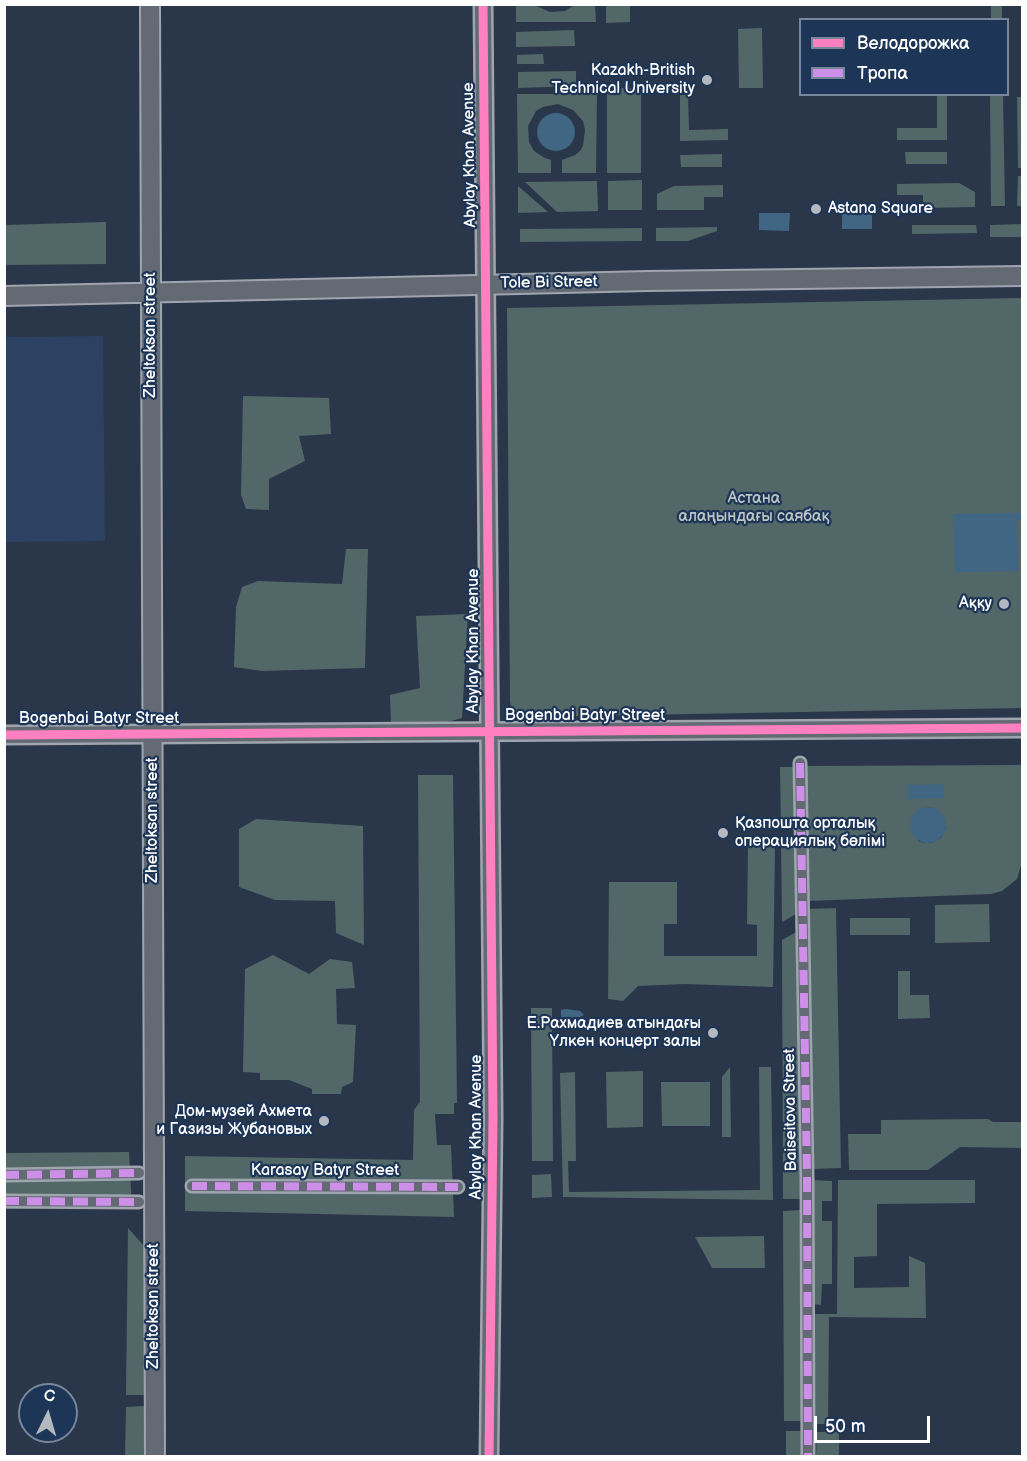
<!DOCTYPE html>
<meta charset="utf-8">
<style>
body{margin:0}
#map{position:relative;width:1027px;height:1461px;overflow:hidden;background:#2a374a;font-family:"Balsamiq Sans",sans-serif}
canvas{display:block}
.frame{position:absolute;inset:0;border:6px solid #fff;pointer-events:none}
.legend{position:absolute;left:799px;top:18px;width:210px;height:78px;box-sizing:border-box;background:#1d3557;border:2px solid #77869a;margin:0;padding:8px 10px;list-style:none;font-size:18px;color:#fff}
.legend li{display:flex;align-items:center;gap:12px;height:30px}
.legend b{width:30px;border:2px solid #77869a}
.north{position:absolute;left:18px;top:1383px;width:60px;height:60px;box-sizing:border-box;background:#1d3557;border:2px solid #77869a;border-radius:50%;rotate:5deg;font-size:16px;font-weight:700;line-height:24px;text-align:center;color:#fff}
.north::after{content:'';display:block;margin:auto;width:21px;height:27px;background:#b4b9c0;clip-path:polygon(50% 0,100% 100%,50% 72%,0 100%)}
.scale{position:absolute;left:814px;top:1416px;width:116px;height:27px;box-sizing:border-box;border:3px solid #fff;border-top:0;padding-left:8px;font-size:18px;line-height:21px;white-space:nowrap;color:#fff;-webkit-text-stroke:4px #1d3557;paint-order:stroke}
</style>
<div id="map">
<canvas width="1027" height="1461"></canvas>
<div class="frame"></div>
<ul class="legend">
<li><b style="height:8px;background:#ff80c0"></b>Велодорожка</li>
<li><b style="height:8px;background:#ce8fe9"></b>Тропа</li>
</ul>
<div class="north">С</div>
<div class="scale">50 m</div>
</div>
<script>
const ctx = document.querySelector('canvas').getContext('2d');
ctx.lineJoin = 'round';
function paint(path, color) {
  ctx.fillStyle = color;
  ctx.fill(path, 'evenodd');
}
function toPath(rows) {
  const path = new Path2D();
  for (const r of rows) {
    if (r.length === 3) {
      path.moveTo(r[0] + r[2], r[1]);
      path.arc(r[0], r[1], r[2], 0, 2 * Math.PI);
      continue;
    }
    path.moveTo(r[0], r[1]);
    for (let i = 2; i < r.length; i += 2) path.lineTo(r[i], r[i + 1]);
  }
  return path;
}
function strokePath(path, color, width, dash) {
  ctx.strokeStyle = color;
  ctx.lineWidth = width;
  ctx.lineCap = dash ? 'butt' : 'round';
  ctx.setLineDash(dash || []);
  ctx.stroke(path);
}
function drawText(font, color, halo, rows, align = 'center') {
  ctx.font = font + ' "Balsamiq Sans",sans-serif';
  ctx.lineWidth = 4.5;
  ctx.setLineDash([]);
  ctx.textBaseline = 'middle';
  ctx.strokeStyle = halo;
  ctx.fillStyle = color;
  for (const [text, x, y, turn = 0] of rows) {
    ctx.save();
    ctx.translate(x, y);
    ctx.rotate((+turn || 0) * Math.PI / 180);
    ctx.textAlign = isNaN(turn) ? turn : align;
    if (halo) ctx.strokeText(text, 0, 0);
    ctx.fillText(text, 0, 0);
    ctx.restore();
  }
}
const built = toPath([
 [103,336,105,541,5,542,5,337]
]);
const green = toPath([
 [516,5,534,5,550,12,565,11,575,5,595,5,596,22,516,22],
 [606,5,630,5,630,22,606,23],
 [991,5,1002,5,1002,19,991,19],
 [762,28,763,88,739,88,738,29],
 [574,30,575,46,516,47,516,32],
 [543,54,544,64,517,64,517,55],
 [576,71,576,86,518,88,518,72],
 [607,88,641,88,641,173,607,173],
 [517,94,597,94,596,173,562,173,562,160,575,155,580,151,583,146,585,130,583,121,573,110,558,104,543,107,536,111,528,126,529,142,534,151,545,158,551,160,551,173,518,173],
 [680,95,688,95,689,130,728,129,728,140,680,141],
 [937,95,947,95,947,140,897,140,897,128,937,128],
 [990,95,1003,95,1005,206,991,206],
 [1017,97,1022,97,1022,168,1018,168],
 [905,152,947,152,947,164,906,164],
 [722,154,722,167,681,167,680,155],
 [1018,176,1022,176,1022,206,1017,206],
 [642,180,642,210,608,210,608,181],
 [597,181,598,211,557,212,525,182],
 [959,183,975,192,975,207,923,208,923,195,897,195,897,184],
 [723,185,723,197,704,197,704,210,657,210,657,194,674,186],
 [518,186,548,212,518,213],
 [106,222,106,264,5,265,5,225],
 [1022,224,1022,237,990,237,990,225],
 [912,225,976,225,977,233,912,234],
 [717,227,717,231,688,241,656,241,656,228],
 [642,228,642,241,520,242,520,229],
 [1022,298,1022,708,528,717,515,713,512,709,510,702,507,308],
 [243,396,329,398,331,434,299,436,305,461,269,479,269,510,246,509,241,495],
 [346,549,368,549,365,668,262,671,234,667,236,607,242,587,258,581,342,584],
 [468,614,462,718,444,723,391,725,390,695,420,688,416,616],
 [1021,765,1022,862,1017,879,1002,891,991,894,808,901,804,766],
 [930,807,940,812,946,828,941,838,931,843,924,843,918,841],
 [780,767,796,767,797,830,781,830],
 [418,775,453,775,457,1103,454,1103,454,1114,435,1114,437,1145,451,1145,454,1217,185,1211,185,1156,413,1160,414,1110,420,1102],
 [256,819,363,826,364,945,336,933,335,901,275,900,239,887,239,829],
 [781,839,797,839,798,913,782,922],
 [748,845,775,845,773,987,685,984,638,986,623,1001,608,999,609,882,677,882,677,924,664,924,664,956,757,956,757,925,747,924],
 [989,904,990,942,935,943,935,905],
 [836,908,841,1168,812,1169,808,909],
 [850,918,910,918,910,935,850,935],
 [798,931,803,1199,783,1199,782,940],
 [273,955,309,974,330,959,352,962,355,988,336,989,337,1024,356,1025,353,1082,342,1087,341,1094,312,1094,312,1089,289,1080,260,1080,260,1073,243,1072,245,969],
 [898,971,910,971,910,995,929,995,930,1018,898,1019],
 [531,1008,552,1008,553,1161,532,1161],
 [730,1067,731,1137,722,1137,722,1077],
 [759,1067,771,1067,773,1200,563,1197,560,1073,575,1072,576,1161,568,1161,569,1192,760,1190],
 [643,1071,643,1127,607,1128,606,1072],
 [661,1082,710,1082,710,1126,662,1126],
 [988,1119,993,1122,1022,1122,1022,1148,960,1147,928,1170,849,1170,848,1134,881,1134,881,1120],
 [129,1152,132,1207,5,1209,4,1153],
 [551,1174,552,1197,532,1198,532,1175],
 [812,1180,832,1181,832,1201,822,1201,822,1221,832,1221,832,1284,822,1284,821,1305,813,1304],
 [838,1180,975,1180,975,1203,877,1204,877,1256,854,1257,854,1288,909,1287,909,1256,925,1263,926,1318,829,1317,828,1424,814,1424,814,1314,837,1314],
 [801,1210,803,1421,784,1421,783,1211],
 [128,1228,144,1246,145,1395,126,1395],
 [764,1236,765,1268,712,1268,695,1237],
 [145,1406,144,1456,125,1456,126,1407],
 [786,1431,806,1431,805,1456,786,1456],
 [817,1432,839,1432,839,1456,816,1456]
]);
const water = toPath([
 [556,132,19],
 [842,211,872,211,872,229,842,229],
 [759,213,790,213,789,231,759,230],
 [1022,513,1022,520,1017,520,1018,571,955,572,953,514],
 [943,784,944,798,908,799,908,785],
 [928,825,18],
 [566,1009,580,1011,584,1015,580,1017,561,1018,561,1010]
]);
const pedestrian = toPath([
 [800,763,807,1175,808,1456],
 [4,1175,139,1173],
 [192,1186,458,1187],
 [4,1201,139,1202]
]);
const tertiary = toPath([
 [483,4,493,1118,489,1456],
 [4,735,1022,728]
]);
const secondary = toPath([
 [150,4,155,1456],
 [4,296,648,281,1022,276]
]);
const quiet = toPath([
 [800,763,807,1175,808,1456],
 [4,1175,139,1173],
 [192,1186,458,1187],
 [4,1201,139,1202]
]);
const cycleway = toPath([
 [483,4,493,1118,489,1456],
 [4,735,1022,728]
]);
const markers = [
 [707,80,6,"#b4b9c0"],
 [816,209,6,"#b4b9c0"],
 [1004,604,6,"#b4b9c0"],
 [723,833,6,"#b4b9c0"],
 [713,1033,6,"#b4b9c0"],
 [324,1121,6,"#b4b9c0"]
];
const poiNames = [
 ["Kazakh-British",695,71],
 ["Technical University",695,89],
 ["Astana Square",828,209,"left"],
 ["Аққу",992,604],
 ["Қазпошта орталық",735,824,"left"],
 ["операциялық бөлімі",735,842,"left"],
 ["Е.Рахмадиев атындағы",701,1024],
 ["Үлкен концерт залы",701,1042],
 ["Дом-музей Ахмета",312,1112],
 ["и Газизы Жубановых",312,1130]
];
const streetNames = [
 ["Abylay Khan Avenue",470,155,-91],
 ["Tole Bi Street",549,283,-1],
 ["Zheltoksan street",151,335,-90],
 ["Abylay Khan Avenue",474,641,-90],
 ["Bogenbai Batyr Street",585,716],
 ["Bogenbai Batyr Street",99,719],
 ["Zheltoksan street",153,820,-90],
 ["Baiseitova Street",791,1110,-91],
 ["Abylay Khan Avenue",477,1127,-90],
 ["Karasay Batyr Street",325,1171],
 ["Zheltoksan street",154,1306,-90]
];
const parkNames = [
 ["Астана",754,499],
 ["алаңындағы саябақ",754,517]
];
paint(built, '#2d4163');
paint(green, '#526767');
paint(water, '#406683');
strokePath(pedestrian, '#9fa5ae', 15);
strokePath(tertiary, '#9fa5ae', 21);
strokePath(secondary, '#9fa5ae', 22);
strokePath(pedestrian, '#636a74', 10);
strokePath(tertiary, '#636a74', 16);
strokePath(secondary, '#636a74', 18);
strokePath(quiet, '#ce8fe9', 8, [15, 8]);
strokePath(cycleway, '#ff80c0', 9);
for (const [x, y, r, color] of markers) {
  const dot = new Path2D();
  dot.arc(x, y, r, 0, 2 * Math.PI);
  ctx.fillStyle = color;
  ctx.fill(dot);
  strokePath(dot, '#1d3557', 2);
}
drawText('16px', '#fff', '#1d3557', poiNames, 'right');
drawText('16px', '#fff', '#1d3557', streetNames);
drawText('16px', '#bcc5c4', '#1d3557', parkNames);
</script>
